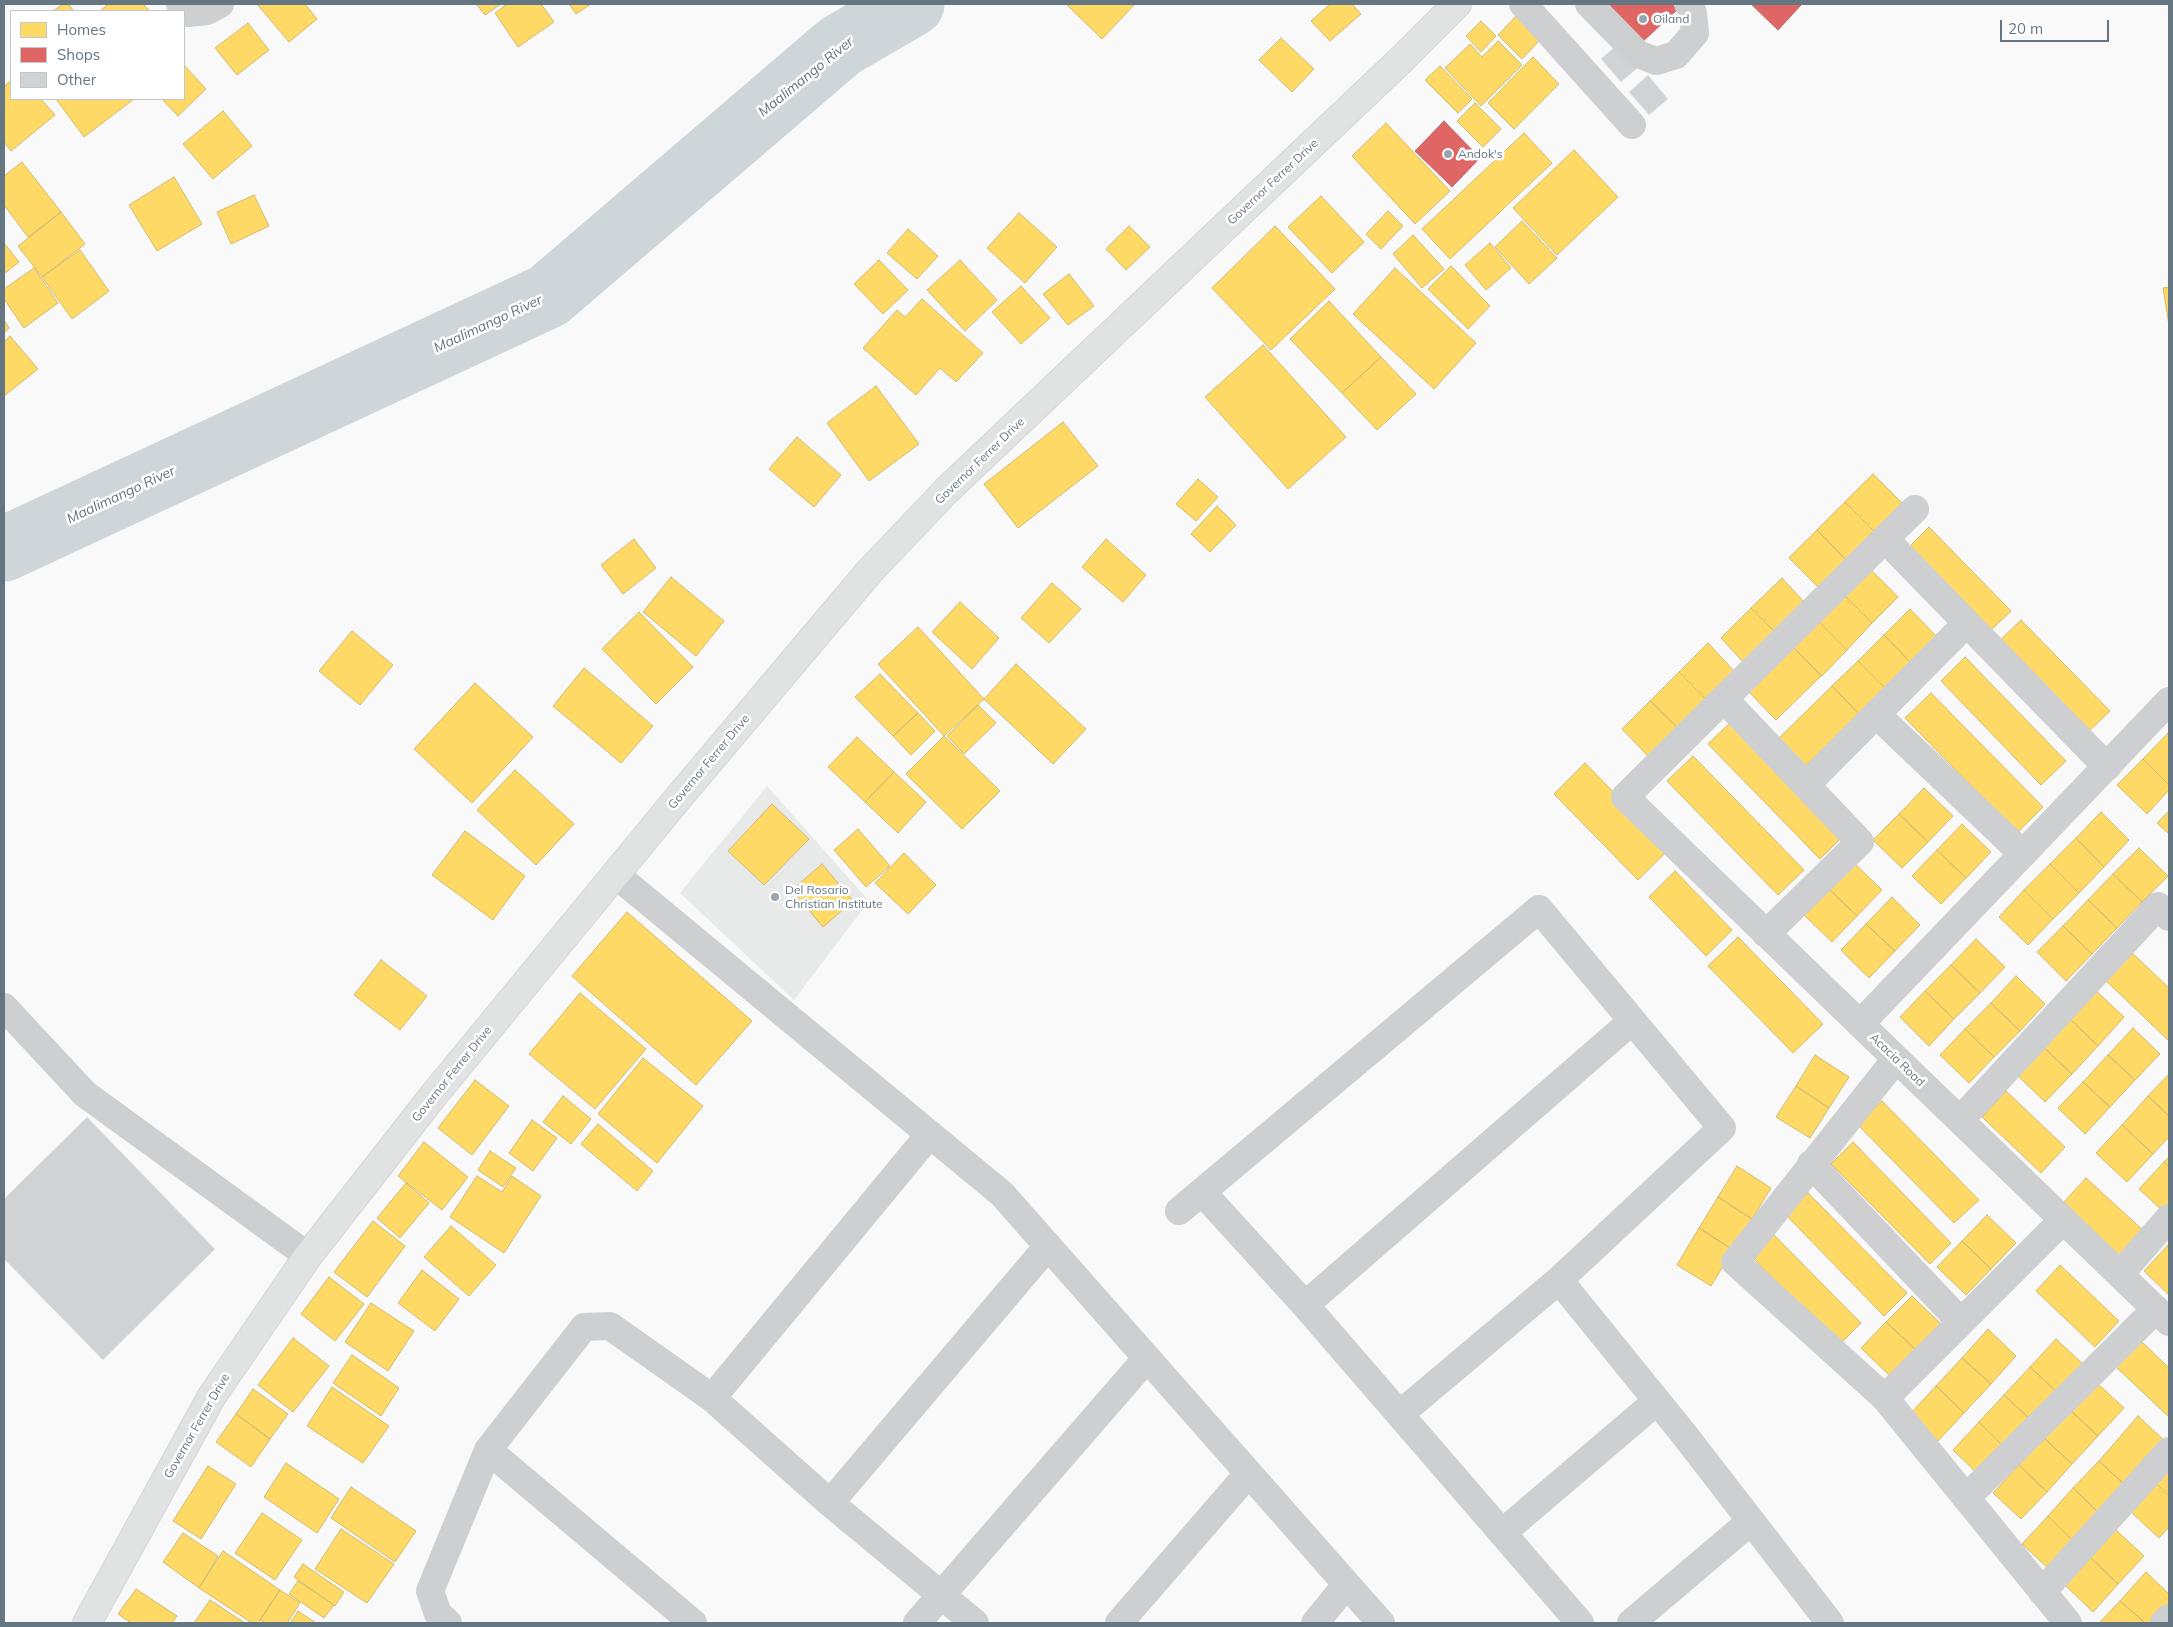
<!DOCTYPE html>
<style>
body{margin:0}
#map{position:relative;width:2173px;height:1627px;overflow:hidden;background:#f9f9f9;font-family:Mulish,sans-serif}
canvas{display:block}
.frame{position:absolute;inset:0;border:5px solid #657683;pointer-events:none}
.legend{position:absolute;left:10px;top:10px;width:175px;height:90px;box-sizing:border-box;background:#fff;border:1px solid #c1c8cd;margin:0;padding:6px 9px;list-style:none;font-size:15px;color:#657683}
.legend li{display:flex;align-items:center;gap:10px;height:25px}
.legend b{width:25px;border:1px solid #c1c8cd}
.scale{position:absolute;left:2000px;top:20px;width:109px;height:22px;box-sizing:border-box;border:2px solid #657683;border-top:0;padding-left:6px;font-size:15px;line-height:18px;white-space:nowrap;color:#657683;-webkit-text-stroke:4px #fff;paint-order:stroke}
</style>
<div id="map">
<canvas width="2173" height="1627"></canvas>
<div class="frame"></div>
<ul class="legend">
<li><b style="height:14px;background:#ffd966"></b>Homes</li>
<li><b style="height:14px;background:#e06666"></b>Shops</li>
<li><b style="height:14px;background:#d0d2d3"></b>Other</li>
</ul>
<div class="scale">20 m</div>
</div>
<script>
const ctx = document.querySelector('canvas').getContext('2d');
ctx.lineJoin = 'round';
function paint(path, color) {
  ctx.fillStyle = color;
  ctx.fill(path, 'evenodd');
}
function toPath(rows) {
  const path = new Path2D();
  for (const r of rows) {
    path.moveTo(r[0], r[1]);
    for (let i = 2; i < r.length; i += 2) path.lineTo(r[i], r[i + 1]);
  }
  return path;
}
function strokePath(path, color, width, dash) {
  ctx.strokeStyle = color;
  ctx.lineWidth = width;
  ctx.lineCap = dash ? 'butt' : 'round';
  ctx.setLineDash(dash || []);
  ctx.stroke(path);
}
function drawText(font, color, halo, rows, align = 'center') {
  ctx.font = font + ' Mulish,sans-serif';
  ctx.lineWidth = 5;
  ctx.setLineDash([]);
  ctx.textBaseline = 'middle';
  ctx.strokeStyle = halo;
  ctx.fillStyle = color;
  for (const [text, x, y, turn = 0] of rows) {
    ctx.save();
    ctx.translate(x, y);
    ctx.rotate((+turn || 0) * Math.PI / 180);
    ctx.textAlign = isNaN(turn) ? turn : align;
    if (halo) ctx.strokeText(text, 0, 0);
    ctx.fillText(text, 0, 0);
    ctx.restore();
  }
}
const built = toPath([
 [767,786,869,901,794,1000,680,893]
]);
const homes = toPath([
 [63,4,68,4,74,11,53,11,63,4],
 [108,4,143,4,150,11,100,11,108,4],
 [257,4,305,4,317,19,289,42,257,4],
 [476,4,501,4,485,15,476,4],
 [507,4,541,4,554,22,518,47,495,13,507,4],
 [569,4,591,4,576,14,569,4],
 [1066,4,1135,4,1102,39,1066,4],
 [1330,4,1352,4,1361,14,1330,41,1311,21,1330,4],
 [1516,16,1540,40,1522,59,1498,35,1516,16],
 [1481,21,1496,36,1481,52,1466,36,1481,21],
 [248,23,269,50,237,75,215,48,248,23],
 [1281,38,1314,69,1292,92,1259,60,1281,38],
 [1498,41,1522,65,1481,106,1445,68,1470,44,1482,57,1498,41],
 [1533,57,1559,84,1514,129,1488,103,1533,57],
 [184,65,206,89,178,116,162,99,184,99,184,65],
 [1440,66,1472,99,1458,113,1425,80,1440,66],
 [11,80,11,99,41,99,55,115,11,151,4,142,4,87,11,80],
 [56,99,134,99,84,137,56,99],
 [1475,103,1501,129,1483,147,1457,121,1475,103],
 [223,111,252,146,213,179,183,144,223,111],
 [1386,123,1450,191,1415,224,1352,156,1386,123],
 [1524,133,1552,163,1450,259,1422,229,1524,133],
 [1574,150,1618,197,1557,255,1513,208,1574,150],
 [22,162,61,212,28,237,4,205,4,176,22,162],
 [174,177,202,224,157,251,129,205,174,177],
 [254,195,269,226,231,244,217,212,254,195],
 [1321,196,1364,242,1332,273,1288,227,1321,196],
 [1388,211,1403,226,1381,249,1366,234,1388,211],
 [61,212,85,244,42,277,18,246,61,212],
 [1019,213,1057,247,1025,283,987,248,1019,213],
 [1522,221,1557,258,1529,284,1495,247,1522,221],
 [1129,226,1150,247,1126,270,1106,249,1129,226],
 [1275,226,1335,289,1271,350,1212,288,1275,226],
 [908,229,938,256,917,279,887,253,908,229],
 [1413,235,1444,269,1422,288,1393,254,1413,235],
 [4,243,19,262,4,274,4,243],
 [1490,243,1511,268,1486,290,1465,265,1490,243],
 [80,250,109,291,72,319,42,277,80,250],
 [879,260,908,290,883,314,854,284,879,260],
 [960,260,997,300,965,331,927,290,960,260],
 [1451,266,1490,306,1468,329,1428,289,1451,266],
 [34,268,58,303,24,328,4,299,4,289,34,268],
 [1395,268,1476,343,1434,389,1353,314,1395,268],
 [1069,274,1094,306,1068,325,1043,294,1069,274],
 [1021,286,1050,318,1021,344,992,312,1021,286],
 [2169,287,2169,325,2163,288,2169,287],
 [922,299,983,353,956,382,940,368,916,395,863,348,897,310,905,317,922,299],
 [1329,301,1381,357,1342,393,1290,339,1329,301],
 [4,320,9,328,4,333,4,320],
 [10,336,38,369,4,396,4,342,10,336],
 [1263,345,1346,437,1288,489,1205,397,1263,345],
 [1381,357,1416,394,1377,430,1342,393,1381,357],
 [876,386,919,444,869,481,827,423,876,386],
 [1063,422,1098,466,1018,528,984,484,1063,422],
 [797,437,841,475,814,507,769,469,797,437],
 [1873,474,1904,505,1876,533,1845,502,1873,474],
 [1198,479,1218,497,1196,521,1176,504,1198,479],
 [1845,502,1876,533,1847,561,1817,530,1845,502],
 [1217,506,1236,525,1210,552,1191,534,1217,506],
 [1929,527,2011,611,1987,634,1905,551,1929,527],
 [1817,530,1847,561,1820,589,1789,558,1817,530],
 [634,539,656,568,623,594,601,565,634,539],
 [1106,539,1146,575,1123,602,1082,567,1106,539],
 [1869,568,1898,597,1872,623,1844,595,1869,568],
 [671,577,724,621,696,656,643,612,671,577],
 [1782,578,1804,602,1774,631,1751,608,1782,578],
 [1052,583,1081,609,1049,643,1021,618,1052,583],
 [1844,595,1872,623,1847,650,1818,621,1844,595],
 [960,602,999,638,972,669,932,632,960,602],
 [1751,608,1774,631,1743,662,1721,638,1751,608],
 [1910,609,1938,638,1912,664,1884,635,1910,609],
 [639,612,693,667,656,704,602,649,639,612],
 [2021,620,2110,711,2084,736,1995,645,2021,620],
 [1818,621,1847,650,1822,676,1793,647,1818,621],
 [918,627,984,699,944,736,878,664,918,627],
 [352,631,393,665,360,705,319,671,352,631],
 [1884,635,1912,664,1886,689,1858,661,1884,635],
 [1708,643,1734,671,1706,699,1679,672,1708,643],
 [1793,647,1821,676,1776,720,1748,691,1793,647],
 [1965,657,2066,761,2041,785,1941,681,1965,657],
 [1858,661,1886,689,1860,715,1832,686,1858,661],
 [1016,664,1086,729,1053,764,984,699,1016,664],
 [584,668,653,726,621,763,553,706,584,668],
 [1679,672,1706,699,1677,727,1650,701,1679,672],
 [880,674,918,713,893,736,855,697,880,674],
 [475,683,533,737,472,803,414,749,475,683],
 [1832,686,1859,714,1799,772,1772,745,1832,686],
 [1931,693,2043,807,2017,833,1905,718,1931,693],
 [1650,701,1677,727,1648,756,1622,729,1650,701],
 [978,705,996,723,964,754,947,736,978,705],
 [918,713,935,731,911,755,893,736,918,713],
 [1734,719,1845,834,1820,859,1708,744,1734,719],
 [2168,733,2169,734,2169,785,2143,759,2168,733],
 [944,736,1000,791,962,829,906,774,944,736],
 [857,737,894,772,865,802,828,767,857,737],
 [1693,756,1804,870,1778,895,1667,781,1693,756],
 [2143,759,2169,785,2169,790,2147,814,2117,785,2143,759],
 [1585,763,1669,849,1638,880,1554,794,1585,763],
 [515,770,574,824,536,865,477,810,515,770],
 [894,772,926,802,898,833,865,802,894,772],
 [1924,788,1953,816,1928,842,1899,814,1924,788],
 [772,804,809,839,764,885,728,851,772,804],
 [2169,811,2169,834,2157,823,2169,811],
 [2101,812,2129,840,2104,867,2076,838,2101,812],
 [1899,814,1928,842,1902,868,1873,840,1899,814],
 [1962,824,1991,852,1966,878,1937,850,1962,824],
 [858,829,890,866,866,887,834,850,858,829],
 [465,831,525,876,493,920,432,875,465,831],
 [2076,838,2104,867,2079,893,2050,864,2076,838],
 [2139,848,2168,876,2142,902,2113,874,2139,848],
 [1937,850,1966,878,1941,904,1912,876,1937,850],
 [904,853,936,885,908,914,875,883,904,853],
 [1853,862,1882,890,1857,916,1828,888,1853,862],
 [822,864,853,901,823,927,792,890,822,864],
 [2050,864,2079,893,2053,919,2024,890,2050,864],
 [1675,871,1732,930,1706,956,1649,897,1675,871],
 [2113,874,2142,902,2117,928,2088,900,2113,874],
 [1828,888,1857,916,1832,942,1803,914,1828,888],
 [2024,890,2053,919,2028,945,1999,917,2024,890],
 [1892,897,1920,925,1895,951,1866,924,1892,897],
 [2088,900,2117,928,2092,954,2063,926,2088,900],
 [627,912,752,1021,696,1085,572,976,627,912],
 [1866,924,1895,951,1869,978,1841,950,1866,924],
 [2063,926,2092,954,2066,981,2037,952,2063,926],
 [1738,937,1823,1024,1793,1053,1708,966,1738,937],
 [1976,939,2005,967,1980,993,1951,965,1976,939],
 [2127,948,2169,988,2169,1041,2101,976,2127,948],
 [381,960,427,996,400,1030,354,995,381,960],
 [1951,965,1980,993,1954,1019,1925,991,1951,965],
 [2016,976,2045,1004,2020,1031,1991,1003,2016,976],
 [2093,988,2124,1017,2098,1046,2067,1016,2093,988],
 [1925,991,1954,1019,1929,1046,1900,1017,1925,991],
 [580,993,646,1049,595,1109,529,1054,580,993],
 [1991,1003,2020,1031,1994,1057,1965,1029,1991,1003],
 [2067,1016,2098,1046,2072,1074,2041,1045,2067,1016],
 [2133,1028,2160,1054,2135,1080,2108,1055,2133,1028],
 [1965,1029,1994,1057,1969,1083,1940,1055,1965,1029],
 [2041,1045,2072,1074,2045,1102,2014,1072,2041,1045],
 [1815,1055,1849,1077,1829,1108,1796,1086,1815,1055],
 [2108,1055,2135,1080,2110,1107,2083,1082,2108,1055],
 [643,1058,703,1106,657,1163,598,1114,643,1058],
 [2169,1074,2169,1116,2148,1096,2169,1074],
 [475,1080,509,1106,472,1155,438,1128,475,1080],
 [2083,1082,2110,1107,2085,1134,2058,1108,2083,1082],
 [1796,1086,1829,1108,1810,1138,1776,1117,1796,1086],
 [2006,1091,2065,1147,2041,1173,1982,1117,2006,1091],
 [563,1096,591,1119,571,1144,543,1122,563,1096],
 [2148,1096,2169,1116,2169,1137,2153,1154,2122,1125,2148,1096],
 [1882,1101,1979,1200,1954,1223,1858,1125,1882,1101],
 [532,1120,557,1138,533,1171,509,1153,532,1120],
 [598,1124,653,1171,637,1191,581,1144,598,1124],
 [2122,1125,2153,1154,2127,1182,2096,1153,2122,1125],
 [424,1142,468,1177,442,1210,398,1176,424,1142],
 [1853,1142,1951,1243,1930,1264,1831,1164,1853,1142],
 [490,1151,516,1168,503,1187,478,1170,490,1151],
 [2169,1157,2169,1167,2164,1162,2169,1157],
 [2164,1162,2169,1167,2169,1211,2166,1214,2139,1189,2164,1162],
 [1737,1166,1771,1188,1752,1219,1718,1197,1737,1166],
 [477,1176,502,1192,512,1176,541,1196,504,1253,450,1217,477,1176],
 [2086,1178,2146,1233,2122,1259,2063,1203,2086,1178],
 [406,1183,429,1203,400,1238,377,1218,406,1183],
 [1808,1193,1907,1293,1884,1316,1786,1215,1808,1193],
 [1718,1197,1752,1219,1733,1250,1699,1228,1718,1197],
 [1987,1215,2016,1243,1991,1269,1962,1241,1987,1215],
 [373,1221,405,1246,367,1297,334,1272,373,1221],
 [451,1226,496,1265,469,1296,424,1257,451,1226],
 [1699,1228,1733,1250,1711,1286,1677,1265,1699,1228],
 [1774,1235,1861,1323,1838,1346,1752,1257,1774,1235],
 [1962,1241,1991,1269,1966,1295,1937,1267,1962,1241],
 [2168,1245,2169,1247,2169,1295,2144,1271,2168,1245],
 [2060,1265,2119,1321,2095,1347,2036,1291,2060,1265],
 [422,1270,459,1299,435,1331,398,1303,422,1270],
 [329,1277,364,1304,335,1341,301,1314,329,1277],
 [1912,1296,1941,1324,1916,1350,1886,1322,1912,1296],
 [371,1303,414,1331,388,1371,345,1342,371,1303],
 [1886,1322,1916,1350,1890,1376,1861,1348,1886,1322],
 [1988,1329,2016,1356,1991,1384,1962,1358,1988,1329],
 [293,1338,329,1366,293,1412,258,1385,293,1338],
 [2056,1339,2084,1365,2058,1393,2030,1367,2056,1339],
 [2141,1341,2169,1368,2169,1417,2116,1367,2141,1341],
 [352,1355,399,1388,381,1416,333,1383,352,1355],
 [1962,1358,1991,1384,1964,1413,1936,1386,1962,1358],
 [2030,1367,2058,1393,2032,1421,2004,1395,2030,1367],
 [2096,1382,2124,1408,2098,1436,2070,1410,2096,1382],
 [1936,1386,1964,1413,1938,1441,1909,1415,1936,1386],
 [332,1387,389,1426,363,1463,307,1426,332,1387],
 [253,1389,288,1414,270,1439,236,1414,253,1389],
 [2004,1395,2032,1421,2006,1449,1979,1422,2004,1395],
 [2070,1410,2098,1436,2072,1464,2044,1438,2070,1410],
 [236,1414,270,1439,251,1467,216,1442,236,1414],
 [2138,1416,2167,1443,2127,1487,2099,1461,2138,1416],
 [1979,1422,2006,1449,1981,1477,1953,1450,1979,1422],
 [2044,1438,2072,1464,2047,1492,2019,1465,2044,1438],
 [2099,1461,2127,1487,2101,1515,2073,1488,2099,1461],
 [286,1463,339,1499,317,1533,264,1497,286,1463],
 [2019,1465,2047,1492,2021,1519,1993,1493,2019,1465],
 [208,1466,236,1484,201,1539,173,1521,208,1466],
 [2169,1471,2169,1496,2157,1484,2169,1471],
 [2157,1484,2169,1496,2169,1527,2159,1538,2131,1512,2157,1484],
 [351,1487,416,1531,395,1562,331,1518,351,1487],
 [2073,1488,2101,1515,2075,1543,2048,1516,2073,1488],
 [262,1513,302,1540,275,1580,235,1553,262,1513],
 [2048,1516,2075,1543,2050,1570,2022,1544,2048,1516],
 [341,1529,394,1564,367,1603,315,1569,341,1529],
 [2116,1530,2144,1556,2118,1584,2091,1558,2116,1530],
 [183,1533,218,1556,199,1588,163,1562,183,1533],
 [223,1551,280,1590,258,1623,252,1623,199,1588,223,1551],
 [2091,1558,2118,1584,2093,1612,2065,1585,2091,1558],
 [303,1564,344,1592,335,1606,294,1577,303,1564],
 [2146,1572,2169,1594,2169,1604,2151,1623,2145,1623,2120,1601,2146,1572],
 [298,1581,334,1605,324,1618,289,1594,298,1581],
 [136,1589,177,1616,172,1623,131,1623,118,1614,136,1589],
 [280,1590,300,1603,287,1623,266,1623,260,1620,280,1590],
 [210,1600,245,1623,194,1623,210,1600],
 [2120,1601,2145,1623,2099,1623,2120,1601],
 [298,1611,316,1623,290,1623,298,1611]
]);
const shops = toPath([
 [1604,4,1672,4,1677,10,1640,44,1604,4],
 [1751,4,1802,4,1778,30,1751,4],
 [1444,121,1480,158,1452,187,1415,151,1444,121]
]);
const river = toPath([
 [4,549,548,296,840,46,912,4]
]);
const building = toPath([
 [1620,42,1640,66,1621,82,1601,59,1620,42],
 [1648,75,1668,99,1649,115,1629,92,1648,75],
 [87,1117,215,1249,103,1360,4,1259,4,1199,87,1117]
]);
const minor = toPath([
 [180,4,188,13,207,11,220,4],
 [1523,4,1632,125],
 [1589,4,1638,54,1656,61,1676,55,1695,33,1693,13,1688,4],
 [1915,509,1625,797,2169,1322],
 [1885,539,2107,767],
 [1724,699,1860,842,1766,934],
 [1877,715,2023,854],
 [1806,785,1967,623],
 [616,875,1002,1194,1381,1623],
 [4,1007,85,1094,308,1256],
 [1860,1024,2169,701],
 [1896,1059,1735,1262,1885,1398,2068,1623],
 [1960,1120,2158,906,2169,917],
 [1811,1164,1961,1322],
 [1202,1192,1305,1305,1632,1021],
 [1179,1211,1539,909,1722,1128,1559,1280,1683,1433,1830,1623],
 [2120,1274,2169,1218],
 [1305,1305,1580,1623],
 [712,1398,930,1134],
 [1885,1398,2063,1220],
 [1400,1414,1559,1280],
 [488,1450,693,1623],
 [1966,1498,2156,1309],
 [830,1503,1048,1246],
 [1502,1533,1657,1401],
 [2042,1592,2169,1451],
 [448,1623,438,1614,430,1591,488,1450,584,1327,610,1326,712,1398,830,1503,975,1623],
 [917,1623,1147,1358],
 [1119,1623,1248,1474],
 [1315,1623,1346,1585],
 [1631,1623,1751,1521],
 [2164,1623,2169,1618]
]);
const major = toPath([
 [87,1623,212,1396,308,1256,433,1096,679,797,869,572,947,490,1402,59,1457,4]
]);
const markers = [
 [1643,19,5,"#99a4ac"],
 [1448,154,5,"#99a4ac"],
 [775,897,5,"#99a4ac"]
];
const poiNames = [
 ["Oiland",1653,19],
 ["Andok's",1458,154],
 ["Del Rosario",785,890],
 ["Christian Institute",785,904]
];
const streetNames = [
 ["Governor Ferrer Drive",1273,182,-43],
 ["Governor Ferrer Drive",980,461,-44],
 ["Governor Ferrer Drive",709,762,-50],
 ["Acacia Road",1897,1060,44],
 ["Governor Ferrer Drive",452,1074,-51],
 ["Governor Ferrer Drive",197,1426,-60]
];
const waterNames = [
 ["Maalimango River",806,77,-39],
 ["Maalimango River",488,324,-25],
 ["Maalimango River",121,495,-25]
];
paint(built, '#e8e9e9');
paint(homes, '#ffd966');
strokePath(homes, '#d1bb6f', 1);
paint(shops, '#e06666');
strokePath(shops, '#bb6b6f', 1);
strokePath(river, '#ced6d9', 65);
paint(building, '#d0d2d3');
strokePath(building, '#e8e8e8', 1);
strokePath(major, '#d5d6d7', 30);
strokePath(minor, '#cecfd0', 28);
strokePath(major, '#e1e2e2', 28);
for (const [x, y, r, color] of markers) {
  const dot = new Path2D();
  dot.arc(x, y, r, 0, 2 * Math.PI);
  ctx.fillStyle = color;
  ctx.fill(dot);
  strokePath(dot, '#fff', 2);
}
drawText('12px', '#657683', '#fff', poiNames, 'left');
drawText('12px', '#657683', '#fff', streetNames);
drawText('italic 14px', '#60757c', '#fff', waterNames);
</script>
